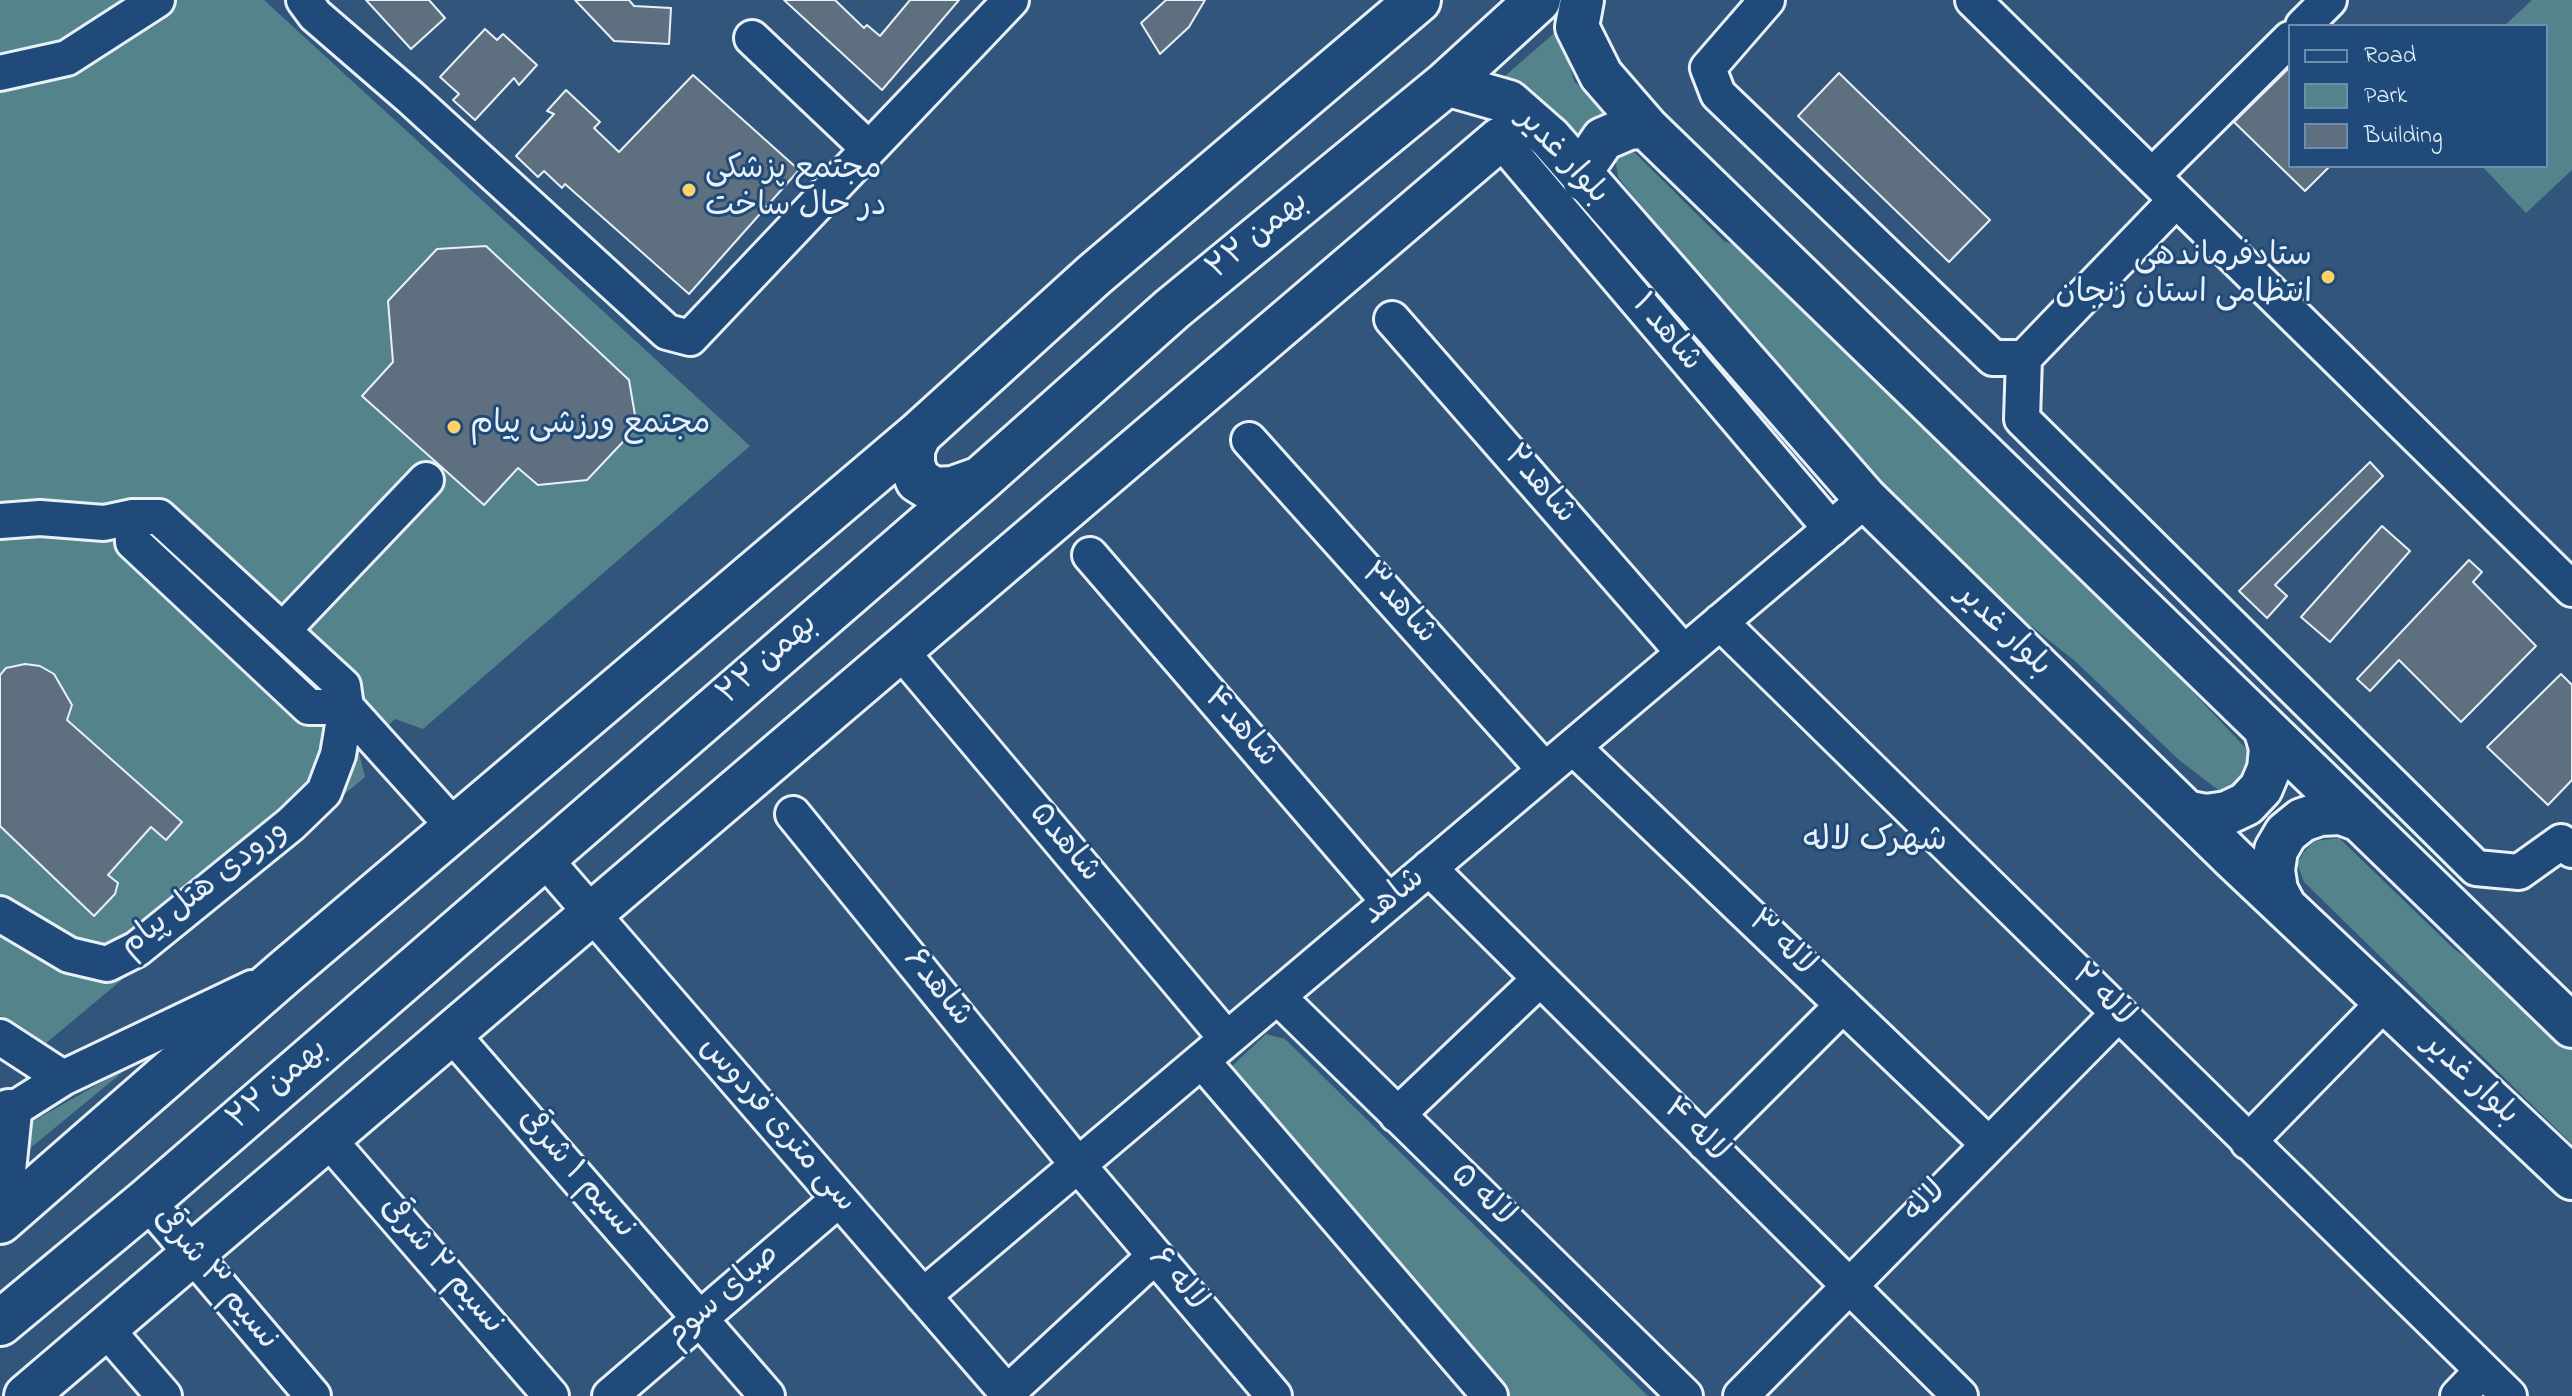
<!DOCTYPE html>
<meta charset="utf-8">
<style>
body{margin:0}
#map{position:relative;width:2572px;height:1396px;overflow:hidden;background:#32557c;font-family:"Indie Flower",sans-serif}
canvas{display:block}
.legend{position:absolute;left:2288px;top:24px;width:260px;height:144px;box-sizing:border-box;background:#1f4a7a;border:2px solid #6f8dac;margin:0;padding:10px 14px;list-style:none;font-size:24px;color:#e8f1f8}
.legend li{display:flex;align-items:center;gap:16px;height:40px}
.legend b{width:40px;border:2px solid #6f8dac}
</style>
<div id="map">
<canvas width="2572" height="1396"></canvas>
<ul class="legend">
<li><b style="height:10px;background:#1f4a7a"></b>Road</li>
<li><b style="height:22px;background:#54838c"></b>Park</li>
<li><b style="height:22px;background:#5e707f"></b>Building</li>
</ul>
</div>
<script>
const ctx = document.querySelector('canvas').getContext('2d');
ctx.lineJoin = 'round';
function paint(path, color) {
  ctx.fillStyle = color;
  ctx.fill(path, 'evenodd');
}
function toPath(rows) {
  const path = new Path2D();
  for (const r of rows) {
    path.moveTo(r[0], r[1]);
    for (let i = 2; i < r.length; i += 2) path.lineTo(r[i], r[i + 1]);
  }
  return path;
}
function strokePath(path, color, width, dash) {
  ctx.strokeStyle = color;
  ctx.lineWidth = width;
  ctx.lineCap = dash ? 'butt' : 'round';
  ctx.setLineDash(dash || []);
  ctx.stroke(path);
}
function drawText(font, color, halo, rows, align = 'center') {
  ctx.font = font + ' "Indie Flower","Playpen Sans Arabic",sans-serif';
  ctx.lineWidth = 6;
  ctx.setLineDash([]);
  ctx.textBaseline = 'middle';
  ctx.strokeStyle = halo;
  ctx.fillStyle = color;
  for (const [text, x, y, turn = 0] of rows) {
    ctx.save();
    ctx.translate(x, y);
    ctx.rotate((+turn || 0) * Math.PI / 180);
    ctx.textAlign = isNaN(turn) ? turn : align;
    if (halo) ctx.strokeText(text, 0, 0);
    ctx.fillText(text, 0, 0);
    ctx.restore();
  }
}
const green = toPath([
 [0,0,264,0,750,446,423,729,395,719,359,753,365,777,45,1044,0,1016],
 [2532,0,2572,0,2572,170,2526,213,2482,166,2546,166,2546,26,2504,26],
 [1559,29,1574,81,1616,125,1582,149,1498,82],
 [1632,150,1724,241,1743,248,1859,366,2073,565,2255,758,2241,794,2221,792,2179,760,2076,662,1909,528,1828,438,1618,177,1615,156],
 [2339,838,2454,949,2508,986,2572,1048,2572,1144,2304,882,2297,863,2304,852,2314,841],
 [1266,1034,1285,1039,1648,1396,1506,1396,1230,1068],
 [130,1066,0,1173,0,1140]
]);
const building = toPath([
 [366,0,429,0,445,18,411,49,366,0],
 [575,0,629,0,634,6,671,8,669,44,614,41,575,0],
 [784,0,835,0,864,28,867,25,880,36,910,0,959,0,882,90,784,0],
 [1166,0,1205,0,1189,27,1160,54,1141,23,1166,0],
 [485,29,497,40,503,34,537,65,519,85,514,78,475,120,453,100,459,94,440,77,485,29],
 [2290,67,2290,166,2330,166,2305,191,2234,122,2290,67],
 [1839,73,1990,220,1949,262,1798,116,1839,73],
 [693,75,799,170,689,294,565,184,562,188,544,171,538,177,516,156,554,114,547,111,566,90,600,122,594,128,619,152,693,75],
 [486,246,629,380,637,427,587,480,538,485,518,468,484,505,362,396,393,362,388,301,437,249,486,246],
 [2370,462,2383,476,2275,585,2287,596,2267,618,2239,591,2370,462],
 [2382,526,2410,551,2330,642,2301,617,2382,526],
 [2469,560,2482,572,2473,582,2536,646,2461,722,2399,660,2370,691,2357,679,2469,560],
 [25,664,40,666,54,674,72,705,67,720,182,822,166,840,151,827,108,875,118,883,115,894,94,916,0,826,0,675,6,668,25,664],
 [2561,674,2572,685,2572,780,2548,805,2487,747,2561,674]
]);
const minor = toPath([
 [304,0,315,15,411,98,667,332,690,338,869,149],
 [1767,0,1708,68,1718,94,1993,358,2024,358,2176,200],
 [1973,0,2572,589],
 [2303,26,2329,0],
 [752,38,869,149,1011,0],
 [0,73,67,58,157,0],
 [1500,139,1831,529],
 [2152,176,2290,39],
 [1392,319,1684,653],
 [2024,358,2022,419,2476,868,2519,872,2561,842,2572,850],
 [1249,440,1545,770],
 [132,517,133,542,309,707,346,707],
 [0,521,40,518,104,523,132,517,159,517,343,686,346,707,455,828],
 [1090,555,1389,902],
 [1720,622,2509,1396],
 [283,630,426,480],
 [899,649,1227,1039],
 [1573,747,1987,1143],
 [793,814,1078,1165,1274,1396],
 [542,856,1010,1396],
 [1429,868,1960,1396],
 [0,914,69,955,107,964,137,949,291,824,324,792,338,755,346,707],
 [1278,997,1685,1396],
 [450,1032,767,1396],
 [0,1037,63,1078],
 [1202,1061,1490,1396],
 [1397,1115,1540,979],
 [0,1118,63,1078,252,988],
 [328,1139,551,1396],
 [2248,1142,2385,1002],
 [1705,1143,1843,1005],
 [147,1201,313,1396],
 [923,1296,1866,499],
 [106,1329,164,1396],
 [1007,1393,1155,1256],
 [610,1396,839,1199],
 [1741,1396,2118,1014],
 [2458,1396,2482,1371]
]);
const major = toPath([
 [1582,0,1577,27,1601,75,1647,128,2572,1026],
 [1446,84,1509,102,1550,138,1866,499,2234,859,2572,1178],
 [1584,180,1586,164,1603,139,1631,127,1647,128],
 [2186,812,2206,816,2227,813,2246,804,2261,788,2269,769,2271,748,2265,728],
 [2285,907,2276,890,2273,870,2276,850,2286,833,2302,820,2320,814,2341,813,2360,820],
 [26,1396,1500,139]
]);
const highway = toPath([
 [919,434,912,449,912,465,918,480,934,490,953,489,981,479],
 [0,1200,9,1112],
 [0,1221,285,972,919,434,1094,275,1418,0],
 [0,1323,147,1201,981,479,1172,309,1446,84,1538,0]
]);
const markers = [
 [689,190,8,"#ffd166"],
 [2328,277,8,"#ffd166"],
 [454,427,8,"#ffd166"]
];
const streetNames = [
 ["بلوار غدیر",1561,158,47],
 ["۲۲ بهمن",1259,237,-39],
 ["شاهد ۱",1665,334,50],
 ["شاهد۲",1538,486,49],
 ["شاهد۳",1397,605,48],
 ["بلوار غدیر",2002,632,44],
 ["۲۲ بهمن",769,661,-41],
 ["شاهد۴",1239,729,49],
 ["شاهد۵",1063,844,50],
 ["ورودی هتل پیام",205,890,-38],
 ["شاهد",1395,898,-40],
 ["لاله ۳",1780,945,44],
 ["شاهد۶",936,989,51],
 ["لاله ۲",2101,997,45],
 ["بلوار غدیر",2469,1081,43],
 ["۲۲ بهمن",279,1086,-41],
 ["سی متری فردوس",776,1126,49],
 ["لاله ۴",1694,1132,45],
 ["نسیم ۱ شرقی",575,1175,49],
 ["لاله ۵",1481,1197,44],
 ["لاله",1927,1203,-45],
 ["نسیم ۲ شرقی",440,1267,49],
 ["نسیم ۳ شرقی",214,1280,50],
 ["لاله ۶",1176,1281,50],
 ["صبای سوم",724,1297,-41]
];
const poiNames = [
 ["مجتمع پزشکی",705,172],
 ["در حال ساخت",705,209],
 ["ستادفرماندهی",2312,259,"right"],
 ["انتظامی استان زنجان",2312,296,"right"],
 ["مجتمع ورزشی پیام",470,427]
];
const neighbourhoodNames = [
 ["شهرک لاله",1875,843]
];
paint(green, '#54838c');
paint(building, '#5e707f');
strokePath(building, '#e8f1f8', 2);
strokePath(minor, '#e8f1f8', 40);
strokePath(major, '#e8f1f8', 48);
strokePath(highway, '#e8f1f8', 50);
strokePath(minor, '#1f4a7a', 34);
strokePath(major, '#1f4a7a', 42);
strokePath(highway, '#1f4a7a', 44);
for (const [x, y, r, color] of markers) {
  const dot = new Path2D();
  dot.arc(x, y, r, 0, 2 * Math.PI);
  ctx.fillStyle = color;
  ctx.fill(dot);
  strokePath(dot, '#1f4a7a', 3);
}
drawText('32px', '#e8f1f8', '#1f4a7a', streetNames);
drawText('32px', '#e8f1f8', '#1f4a7a', poiNames, 'left');
drawText('34px', '#e8f1f8', '#1f4a7a', neighbourhoodNames);
</script>
